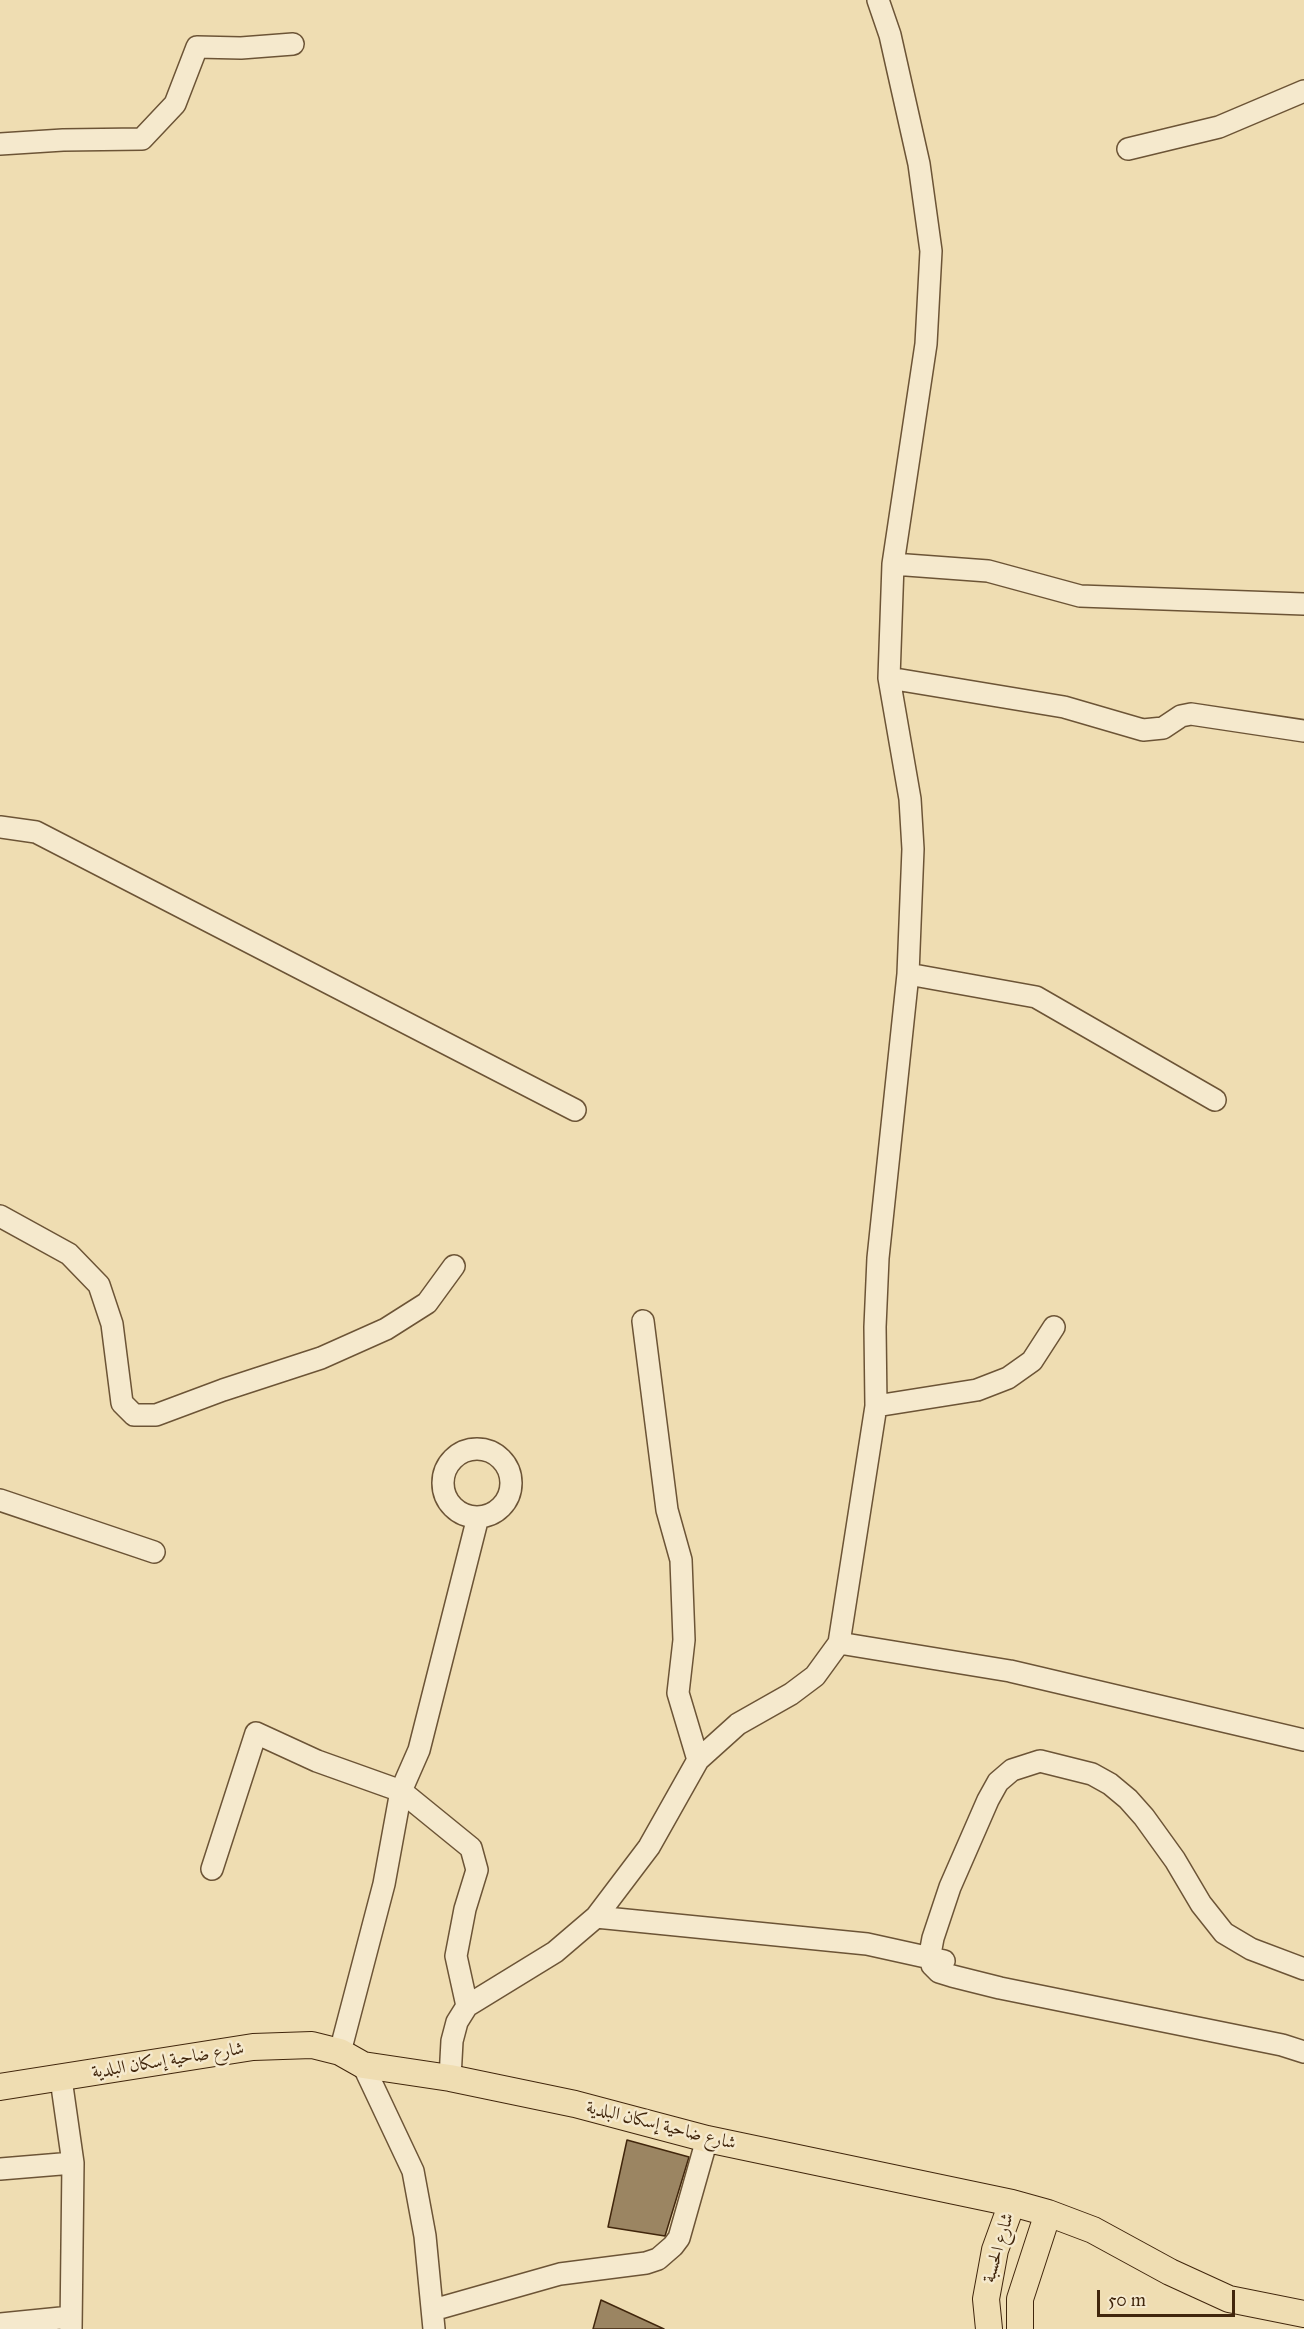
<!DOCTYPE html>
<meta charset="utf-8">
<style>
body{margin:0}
#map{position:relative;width:1304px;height:2329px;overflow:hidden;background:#efddb2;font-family:"IM FELL Great Primer",serif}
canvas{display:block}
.scale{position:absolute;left:1097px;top:2290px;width:138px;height:27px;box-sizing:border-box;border:3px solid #41260c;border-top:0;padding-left:8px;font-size:18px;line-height:21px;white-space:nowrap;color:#41260c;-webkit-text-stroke:4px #f5e9cd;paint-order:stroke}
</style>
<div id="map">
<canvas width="1304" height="2329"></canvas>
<div class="scale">50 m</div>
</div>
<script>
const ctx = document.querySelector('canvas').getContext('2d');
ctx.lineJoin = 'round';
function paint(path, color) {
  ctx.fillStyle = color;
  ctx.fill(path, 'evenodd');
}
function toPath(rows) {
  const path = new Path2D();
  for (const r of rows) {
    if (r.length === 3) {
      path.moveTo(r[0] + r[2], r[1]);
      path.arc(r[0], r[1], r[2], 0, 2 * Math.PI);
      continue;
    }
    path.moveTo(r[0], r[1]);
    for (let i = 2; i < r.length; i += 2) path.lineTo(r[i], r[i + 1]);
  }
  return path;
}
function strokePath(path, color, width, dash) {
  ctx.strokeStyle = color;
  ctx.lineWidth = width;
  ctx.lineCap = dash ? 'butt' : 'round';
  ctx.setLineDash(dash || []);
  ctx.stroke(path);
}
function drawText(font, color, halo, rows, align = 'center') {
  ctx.font = font + ' "IM FELL Great Primer",Amiri,serif';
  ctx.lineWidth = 5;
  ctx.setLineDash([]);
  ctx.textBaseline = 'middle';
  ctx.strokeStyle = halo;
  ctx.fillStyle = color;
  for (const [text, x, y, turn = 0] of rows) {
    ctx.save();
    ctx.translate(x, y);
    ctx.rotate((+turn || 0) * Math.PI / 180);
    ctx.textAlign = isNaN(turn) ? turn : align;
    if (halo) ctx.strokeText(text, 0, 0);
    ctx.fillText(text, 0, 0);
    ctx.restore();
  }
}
const building = toPath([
 [627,2140,689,2157,665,2236,608,2227,627,2140],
 [601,2300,664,2329,593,2329,601,2300]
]);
const minor = toPath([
 [0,144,63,140,142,139,175,104,197,47,241,48,293,44],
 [1128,149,1219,127,1304,91],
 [893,564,988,571,1080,596,1304,604],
 [889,678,1064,707,1143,730,1163,728,1181,716,1191,714,1304,731],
 [0,827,36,832,575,1110],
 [908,974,1036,997,1215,1100],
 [0,1216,69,1254,99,1285,112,1324,122,1403,134,1415,156,1415,223,1390,321,1358,386,1329,427,1303,454,1266],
 [643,1321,667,1510,681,1560,684,1640,678,1693,698,1760],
 [876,1406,977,1390,1008,1378,1032,1361,1054,1327],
 [477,1483,34],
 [0,1500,154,1552],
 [839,1643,1010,1671,1304,1740],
 [212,1869,256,1733,317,1761,401,1791,471,1848,477,1870,465,1909,456,1956,467,2006],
 [596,1917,867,1944,944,1961],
 [1304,1969,1251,1949,1224,1933,1201,1904,1175,1860,1144,1817,1128,1799,1110,1784,1092,1774,1040,1761,1012,1770,998,1782,988,1800,950,1887,933,1938,930,1954,932,1965,939,1972,952,1976,1000,1988,1282,2045,1304,2052],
 [340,2052,384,1884,401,1791,419,1750,478,1517],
 [363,2065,413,2171,425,2236,434,2329],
 [450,2078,452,2041,457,2022,467,2006,555,1952,596,1917,649,1847,698,1760,738,1724,791,1694,815,1676,839,1643,876,1406,875,1327,878,1258,908,974,913,849,910,799,889,678,893,564,926,344,931,251,919,164,890,35,878,0],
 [61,2079,73,2163,71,2329],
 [0,2169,73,2163],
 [433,2310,560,2274,646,2263,658,2259,673,2246,679,2238,707,2139],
 [0,2324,71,2317]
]);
const major = toPath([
 [0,2087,253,2047,312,2045,340,2052,363,2065,450,2078,575,2104,707,2139,1012,2203,1048,2213,1093,2230,1170,2272,1229,2299,1304,2314],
 [989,2329,986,2299,995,2250,1012,2203],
 [1020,2329,1020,2299,1048,2213]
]);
const streetNames = [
 ["شارع ضاحية إسكان البلدية",168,2061,-9],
 ["شارع ضاحية إسكان البلدية",661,2126,14],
 ["شارع الحسبة",999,2248,-74]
];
paint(building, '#9b8562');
strokePath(building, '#41260c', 1.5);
strokePath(minor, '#6c5436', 24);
strokePath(major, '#41260c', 28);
strokePath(minor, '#f5e9cd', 21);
strokePath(major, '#efddb2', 26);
drawText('18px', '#41260c', '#f5e9cd', streetNames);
</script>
